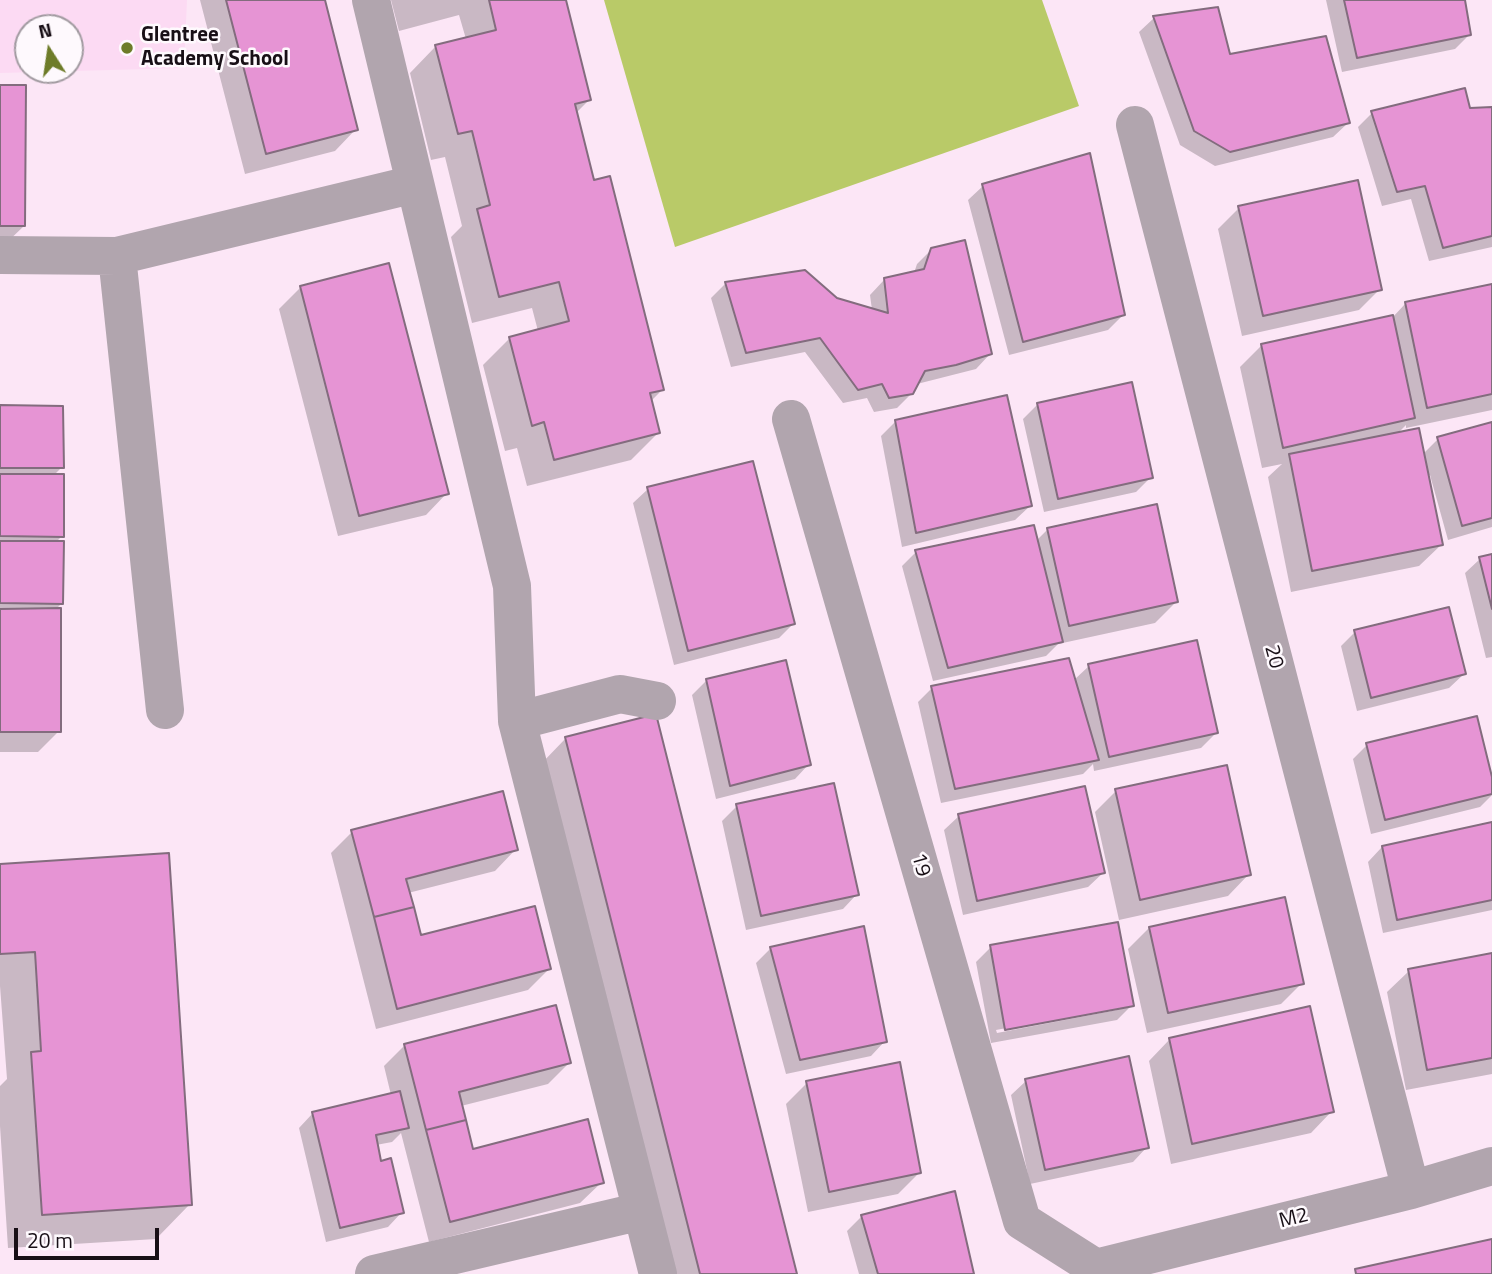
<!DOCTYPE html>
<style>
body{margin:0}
#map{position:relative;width:1492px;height:1274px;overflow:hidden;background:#fce6f6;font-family:"Titillium Web",sans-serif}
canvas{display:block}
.north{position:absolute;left:14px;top:14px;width:70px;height:70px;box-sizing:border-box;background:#fef9fd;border:2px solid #a29ba1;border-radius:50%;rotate:348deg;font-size:19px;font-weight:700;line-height:28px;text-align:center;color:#180f16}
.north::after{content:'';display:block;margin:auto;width:24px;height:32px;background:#6e7c29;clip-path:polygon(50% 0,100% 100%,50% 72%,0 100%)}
.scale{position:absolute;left:14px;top:1228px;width:145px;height:32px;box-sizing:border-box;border:4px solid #180f16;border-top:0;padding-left:9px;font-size:21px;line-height:24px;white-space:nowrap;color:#180f16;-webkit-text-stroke:5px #fef9fd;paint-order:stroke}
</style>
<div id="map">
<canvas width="1492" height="1274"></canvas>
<div class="north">N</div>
<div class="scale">20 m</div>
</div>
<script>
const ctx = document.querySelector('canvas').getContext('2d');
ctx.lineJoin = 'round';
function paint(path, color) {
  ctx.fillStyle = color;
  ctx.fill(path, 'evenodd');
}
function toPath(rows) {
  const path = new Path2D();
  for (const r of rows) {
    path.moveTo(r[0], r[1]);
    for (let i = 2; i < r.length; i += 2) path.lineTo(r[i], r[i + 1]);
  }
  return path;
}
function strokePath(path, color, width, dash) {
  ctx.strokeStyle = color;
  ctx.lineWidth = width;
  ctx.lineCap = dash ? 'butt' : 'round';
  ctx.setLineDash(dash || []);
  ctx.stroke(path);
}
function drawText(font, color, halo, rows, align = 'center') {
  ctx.font = font + ' "Titillium Web",sans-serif';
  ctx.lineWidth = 5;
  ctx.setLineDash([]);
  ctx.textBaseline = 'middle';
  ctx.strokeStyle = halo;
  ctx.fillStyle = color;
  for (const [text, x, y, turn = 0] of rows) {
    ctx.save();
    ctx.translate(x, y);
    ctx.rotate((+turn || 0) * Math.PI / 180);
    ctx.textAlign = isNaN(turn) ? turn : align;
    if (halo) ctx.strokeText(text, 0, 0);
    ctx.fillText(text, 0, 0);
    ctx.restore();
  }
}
const built = toPath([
 [0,0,187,0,184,68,0,73],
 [28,28,70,28,70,70,28,70]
]);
const green = toPath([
 [604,0,1042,0,1079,106,675,247]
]);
const shadow = toPath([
 [200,0,323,0,356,129,335,151,245,174],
 [391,0,564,0,589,100,576,113,593,182,662,390,650,402,658,433,631,460,527,486,517,448,505,451,483,365,510,338,538,331,532,308,472,323,451,237,462,226,445,157,431,160,410,73,436,46,466,39,459,15,399,31],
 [1326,0,1463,0,1469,35,1455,49,1342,72],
 [1217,9,1229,56,1348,123,1333,137,1215,166,1180,145,1139,32,1154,18],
 [0,87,24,226,2,247,0,247],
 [1492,109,1492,247,1429,261,1411,199,1382,206,1358,127,1372,113],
 [983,186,1123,315,1108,330,1009,355,968,200],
 [1239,208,1380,289,1359,310,1242,336,1218,229],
 [932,249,990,354,976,369,917,384,912,393,897,408,874,412,867,398,843,403,805,352,731,367,711,298,726,283,836,300,872,310,870,295,884,280,914,273,917,264],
 [1492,285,1492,410,1406,428,1406,425,1397,434,1423,454,1438,439,1492,424,1492,527,1448,540,1430,475,1427,476,1441,545,1419,566,1291,592,1268,477,1282,464,1262,468,1240,367,1261,346,1392,318,1405,304],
 [300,288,447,493,426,515,338,536,279,309],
 [1038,404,1151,477,1136,492,1044,512,1023,419],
 [0,407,62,467,53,476,62,536,55,543,62,603,55,610,59,731,38,752,0,752],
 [896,421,1030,506,1015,520,902,547,881,436],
 [648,489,793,624,779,638,674,665,633,503],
 [1048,529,1176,602,1155,623,1058,644,1046,656,933,681,902,566,916,552,1036,541],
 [1492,556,1492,657,1486,658,1465,573,1480,559],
 [1355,632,1464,674,1449,688,1357,711,1341,646],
 [1089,666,1216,733,1201,748,1094,771,1093,764,1083,774,941,803,918,702,932,688,1074,680],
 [707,680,809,764,795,779,716,799,692,695],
 [566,738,795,1274,667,1274,540,765],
 [1367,745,1492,784,1492,795,1480,807,1371,834,1353,759],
 [1116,791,1249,874,1228,896,1119,920,1095,812],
 [737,806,857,894,843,909,746,930,722,821],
 [959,816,1103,873,1088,887,963,915,944,830],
 [1492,824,1492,910,1383,933,1368,862,1382,847],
 [352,832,516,849,495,871,408,893,419,937,549,969,528,990,376,1029,331,853],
 [0,866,190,1204,156,1239,8,1248,0,1126,0,1086,7,1079,0,986],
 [1149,928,1302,983,1281,1004,1147,1033,1128,949],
 [991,947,1132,1005,1117,1020,991,1043,976,962],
 [1117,1007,1117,1010,997,1033,996,1030],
 [771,948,885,1041,871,1056,786,1074,756,963],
 [1492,955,1492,1074,1406,1090,1387,992,1409,971],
 [1170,1039,1332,1111,1311,1133,1171,1164,1149,1061],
 [405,1045,569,1063,548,1084,461,1106,472,1151,602,1182,580,1203,429,1242,401,1133,392,1142,376,1145,380,1163,402,1212,388,1227,326,1242,299,1128,313,1113,391,1095,384,1066],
 [1026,1081,1147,1147,1133,1162,1030,1184,1011,1095],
 [807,1083,920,1172,898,1194,808,1212,786,1104],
 [862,1216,973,1274,859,1274,847,1231]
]);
const building = toPath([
 [226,0,325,0,358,130,266,154,226,0],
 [489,0,566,0,591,100,575,104,594,180,610,176,664,390,650,393,660,433,554,460,544,422,532,426,509,337,569,321,559,282,499,297,477,209,490,205,472,131,458,134,435,45,496,30,489,0],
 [1344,0,1465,0,1471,35,1357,58,1344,0],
 [1218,7,1230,54,1326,36,1350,123,1230,152,1194,131,1153,16,1218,7],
 [0,85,26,85,25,226,0,226,0,85],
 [1465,88,1470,108,1492,107,1492,236,1443,248,1425,186,1397,192,1371,111,1465,88],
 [1090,153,1125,315,1023,342,982,184,1090,153],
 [1358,180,1382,290,1263,316,1238,206,1358,180],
 [965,240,992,354,956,365,925,371,913,394,889,398,882,384,858,390,820,338,746,353,725,282,805,270,837,298,888,313,884,278,924,269,931,248,965,240],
 [389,263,449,494,359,516,300,286,389,263],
 [1492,284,1492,394,1427,408,1405,302,1492,284],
 [1393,315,1415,418,1283,448,1261,344,1393,315],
 [1132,382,1153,478,1058,499,1037,403,1132,382],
 [1007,395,1032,506,916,533,895,420,1007,395],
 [0,405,63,406,64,468,0,468,0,405],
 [1492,422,1492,518,1462,526,1437,437,1492,422],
 [1419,428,1443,545,1312,571,1289,454,1419,428],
 [753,461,795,624,688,651,647,487,753,461],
 [0,474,64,474,64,537,0,536,0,474],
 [1157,504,1178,602,1069,626,1047,528,1157,504],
 [1034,525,1063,642,948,668,915,550,1034,525],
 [0,541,64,541,63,604,0,603,0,541],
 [1492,554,1492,609,1479,557,1492,554],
 [1449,607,1466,674,1371,698,1354,630,1449,607],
 [61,608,61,732,0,732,0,609,61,608],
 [1197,640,1218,733,1109,757,1088,664,1197,640],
 [1069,658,1099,760,955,789,931,686,1069,658],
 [786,660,811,765,730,786,706,679,786,660],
 [656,714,797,1274,700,1274,565,737,656,714],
 [1477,716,1492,777,1492,794,1385,820,1366,743,1477,716],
 [1227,765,1251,875,1140,900,1115,789,1227,765],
 [834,783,859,895,761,916,736,804,834,783],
 [1085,786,1105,873,977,901,958,814,1085,786],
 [503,791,518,850,406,879,414,907,374,917,351,830,503,791],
 [1492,822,1492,900,1397,920,1382,846,1492,822],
 [169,853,192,1205,42,1215,31,1052,41,1051,35,952,0,954,0,864,169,853],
 [1285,897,1304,984,1168,1013,1149,927,1285,897],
 [535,906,551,969,397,1009,374,917,414,907,421,935,535,906],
 [1118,922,1134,1006,1005,1030,990,945,1118,922],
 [864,926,887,1042,800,1060,770,947,864,926],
 [1492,953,1492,1058,1427,1070,1408,969,1492,953],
 [556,1005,571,1063,459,1092,466,1120,426,1130,404,1044,556,1005],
 [1310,1006,1334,1112,1192,1144,1169,1038,1310,1006],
 [1129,1056,1149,1148,1045,1170,1025,1079,1129,1056],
 [900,1062,921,1173,829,1192,806,1081,900,1062],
 [400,1091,409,1128,376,1135,381,1161,391,1158,404,1213,340,1228,312,1112,400,1091],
 [588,1119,604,1183,450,1222,426,1130,466,1120,473,1149,588,1119],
 [955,1191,974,1274,878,1274,861,1215,955,1191],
 [1492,1239,1492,1274,1356,1274,1355,1269,1492,1239]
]);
const minor = toPath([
 [371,0,512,586,517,721,658,1274],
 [1135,125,1411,1190],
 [0,255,117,256,415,184],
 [117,256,165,710],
 [791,419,1022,1221,1096,1268,1097,1274],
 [517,721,620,694,657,701],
 [1096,1268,1411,1190,1492,1166],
 [374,1274,642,1211]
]);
const markers = [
 [127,48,7,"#6e7c29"]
];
const poiNames = [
 ["Glentree",141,36],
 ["Academy School",141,60]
];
const streetNames = [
 ["20",1273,657,75],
 ["19",920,865,74],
 ["M2",1294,1219,-14]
];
paint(built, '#fcdaf3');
paint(green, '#b9ca68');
paint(shadow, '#0003');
paint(building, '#e694d4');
strokePath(building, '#836c7e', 2);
strokePath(minor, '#b1a5ae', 38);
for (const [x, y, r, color] of markers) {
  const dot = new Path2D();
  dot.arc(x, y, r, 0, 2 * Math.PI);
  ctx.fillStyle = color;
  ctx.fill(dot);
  strokePath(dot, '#fef9fd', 2.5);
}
drawText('bold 21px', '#180f16', '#fef9fd', poiNames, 'left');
drawText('21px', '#180f16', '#fef9fd', streetNames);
</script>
